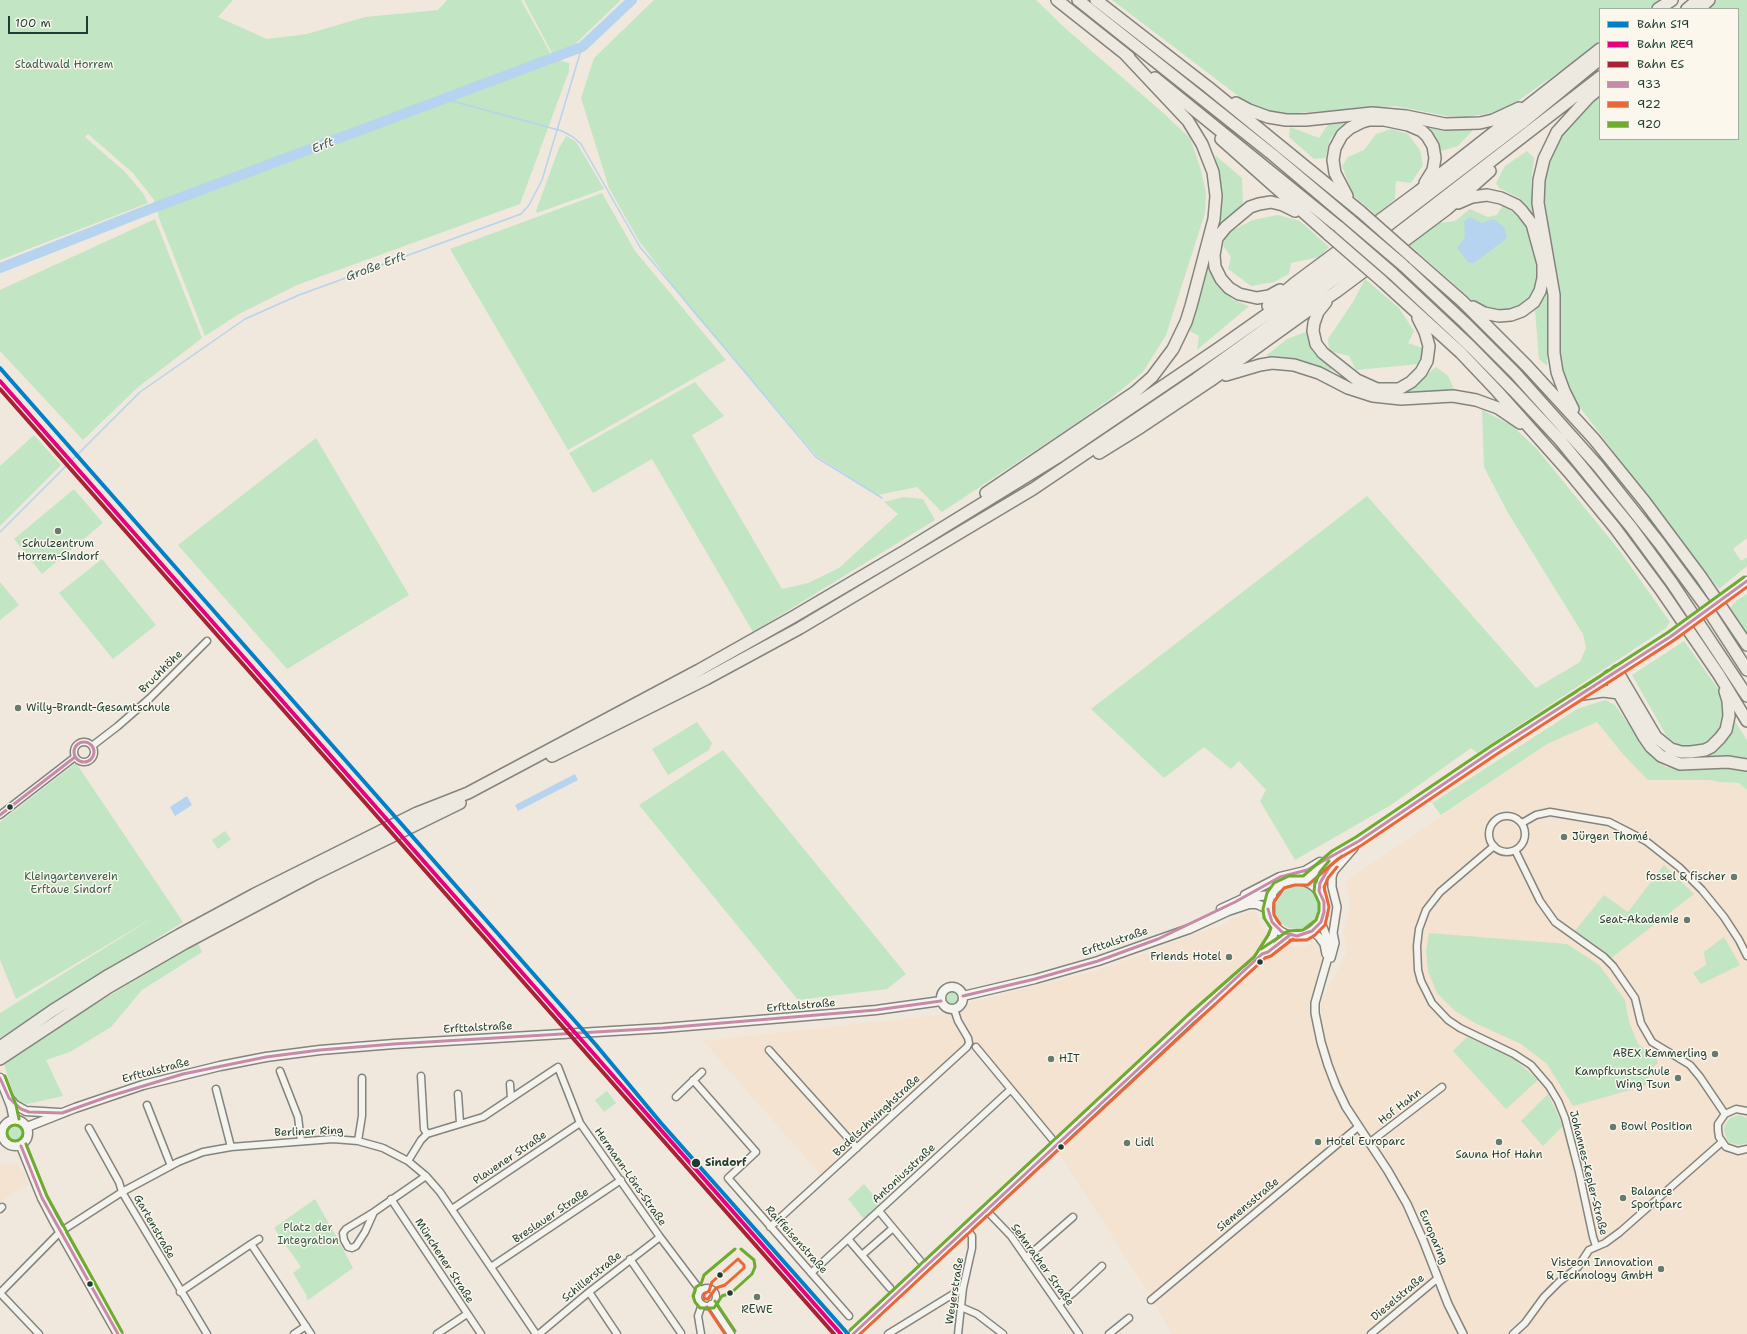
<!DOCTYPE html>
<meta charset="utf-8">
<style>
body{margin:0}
#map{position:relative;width:1747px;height:1334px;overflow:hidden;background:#f0e8dd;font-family:"Shantell Sans",sans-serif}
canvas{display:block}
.legend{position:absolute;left:1599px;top:8px;width:140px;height:132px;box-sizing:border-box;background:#fbf7ec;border:1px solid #a3ada2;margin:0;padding:5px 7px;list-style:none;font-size:12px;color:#1f3d34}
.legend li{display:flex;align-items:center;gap:8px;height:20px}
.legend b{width:20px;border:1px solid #a3ada2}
.scale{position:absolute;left:8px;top:16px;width:80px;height:18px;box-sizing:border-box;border:2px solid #1f3d34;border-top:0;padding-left:5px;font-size:12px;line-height:14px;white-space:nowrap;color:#1f3d34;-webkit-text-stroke:3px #fbf7ec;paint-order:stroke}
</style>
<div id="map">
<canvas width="1747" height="1334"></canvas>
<ul class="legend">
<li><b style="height:5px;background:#0080c8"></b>Bahn S19</li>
<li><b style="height:5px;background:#e5007d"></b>Bahn RE9</li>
<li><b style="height:5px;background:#aa2135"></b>Bahn ES</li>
<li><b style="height:5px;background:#c88ba7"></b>933</li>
<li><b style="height:5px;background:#ec6738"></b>922</li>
<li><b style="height:5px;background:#6dac2e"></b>920</li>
</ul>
<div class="scale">100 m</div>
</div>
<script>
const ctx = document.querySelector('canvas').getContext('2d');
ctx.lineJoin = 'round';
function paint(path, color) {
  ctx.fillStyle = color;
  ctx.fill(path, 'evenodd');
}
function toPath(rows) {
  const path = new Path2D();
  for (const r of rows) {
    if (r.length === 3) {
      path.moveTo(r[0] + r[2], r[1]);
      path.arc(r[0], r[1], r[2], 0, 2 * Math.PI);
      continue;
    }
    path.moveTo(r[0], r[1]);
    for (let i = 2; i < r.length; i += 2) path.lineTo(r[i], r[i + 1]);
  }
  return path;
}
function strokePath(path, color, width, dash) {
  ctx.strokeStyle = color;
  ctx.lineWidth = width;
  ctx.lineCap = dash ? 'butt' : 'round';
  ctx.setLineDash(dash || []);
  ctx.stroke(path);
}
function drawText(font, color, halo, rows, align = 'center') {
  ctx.font = font + ' "Shantell Sans",sans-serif';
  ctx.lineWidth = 3;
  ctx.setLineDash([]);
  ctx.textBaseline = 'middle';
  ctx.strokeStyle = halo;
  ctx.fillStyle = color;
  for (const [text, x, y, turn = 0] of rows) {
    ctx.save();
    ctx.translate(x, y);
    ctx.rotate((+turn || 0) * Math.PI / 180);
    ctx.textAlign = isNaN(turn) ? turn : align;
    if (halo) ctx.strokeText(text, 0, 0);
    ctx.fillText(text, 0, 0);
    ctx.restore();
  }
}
const built = toPath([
 [1597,722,1622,753,1675,780,1711,780,1718,782,1739,783,1747,790,1747,1334,1171,1334,1150,1295,1058,1152,972,1048,821,1175,703,1041,958,1013,972,1002,1095,971,1155,950,1197,933,1223,925,1232,918,1255,911,1266,936,1284,946,1304,947,1319,940,1323,947,1322,957,1312,997,1312,1008,1322,1061,1332,1090,1338,1085,1326,1052,1321,1025,1321,1002,1346,954,1344,927,1351,904,1345,882,1547,744],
 [11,1162,14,1165,16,1162,25,1175,28,1184,0,1202,0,1164]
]);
const green = toPath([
 [0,0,233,0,218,17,267,39,307,34,365,17,438,10,447,0,521,0,553,58,569,63,569,71,520,204,297,285,239,314,205,336,159,218,154,200,133,173,88,134,85,137,124,171,143,193,148,203,0,260],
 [524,0,621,0,570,49,554,57],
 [654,0,1036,0,1066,29,1160,110,1190,138,1201,170,1206,193,1205,213,1166,335,1143,372,1110,399,1069,428,942,512,917,487,878,495,817,456,692,311,639,241,609,188,581,98,594,58],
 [1112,0,1662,0,1648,9,1600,9,1600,43,1512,105,1491,113,1466,117,1447,116,1395,106,1283,114,1259,108,1241,98],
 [1717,0,1747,0,1747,538,1733,549,1741,561,1747,557,1747,566,1719,589,1575,401,1565,384,1559,359,1560,344,1558,293,1544,220,1542,173,1567,123,1600,94,1600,139,1738,139,1738,9,1706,9],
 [1348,120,1330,139,1325,158,1314,159,1289,137,1290,127,1319,138,1329,123],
 [1429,127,1473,130,1458,146,1441,151],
 [1391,129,1408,134,1420,150,1423,165,1411,183,1396,181,1395,199,1376,215,1353,195,1342,166,1348,157,1364,150,1376,134],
 [566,136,575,141,578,145,604,189,537,213,536,211,559,148],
 [1527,151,1534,158,1531,184,1534,212,1531,213,1519,198,1499,188,1496,183,1505,166],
 [1215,155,1242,178,1243,206,1223,222,1219,221,1222,193],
 [602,193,635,251,726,360,568,450,450,249],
 [1503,205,1516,215,1529,229,1537,252,1541,279,1536,292,1521,308,1510,311,1485,312,1409,244,1438,223,1455,221,1470,209,1488,217,1497,215],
 [1278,215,1300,221,1329,247,1319,257,1291,263,1289,274,1274,282,1251,286,1228,269,1231,257,1223,245,1227,233,1253,220],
 [155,219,202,338,137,388,83,440,0,351,0,290],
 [1207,271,1211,272,1218,286,1233,300,1249,306,1197,350,1199,336,1190,331],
 [1365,279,1399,308,1414,331,1408,343,1423,348,1420,364,1356,370,1349,356,1329,351,1328,339,1353,302],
 [1547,293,1547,366,1539,359,1535,310],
 [1306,332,1313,352,1332,368,1329,373,1269,359,1267,355,1287,339],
 [1436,367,1448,376,1455,391,1412,394,1409,390],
 [695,382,724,416,692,435,782,589,808,583,839,568,898,514,884,502,904,497,923,499,935,520,753,632,652,459,593,493,569,453],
 [1482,410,1511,425,1536,448,1619,550,1670,622,1666,628,1477,753,1471,748,1391,805,1295,860,1260,801,1266,790,1239,761,1231,769,1204,747,1164,778,1091,709,1367,496,1536,688,1580,662,1586,648,1583,634,1508,513,1484,467],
 [34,435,61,465,0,526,0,466],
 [316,438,409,595,287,669,178,545],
 [74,489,103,523,42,574,14,539],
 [102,559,156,625,113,659,59,593],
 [0,582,19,605,0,620],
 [1747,594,1747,634,1730,608,1736,601],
 [1684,641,1722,694,1726,712,1721,728,1716,737,1707,744,1693,747,1679,746,1666,735,1632,675],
 [1605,700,1615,705,1651,757,1666,767,1685,769,1739,768,1747,772,1747,790,1739,783,1718,782,1711,780,1648,780,1622,753,1597,722,1547,744,1441,815,1432,803,1577,709],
 [1734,720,1747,740,1747,761,1710,759,1707,754,1718,749,1727,737],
 [697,722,712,743,709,750,668,775,652,749],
 [723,750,906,974,887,989,798,1000,639,805],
 [76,763,183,922,0,1038,0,1013,161,913,16,999,0,960,0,822],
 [225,831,231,839,218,849,212,840],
 [1664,865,1694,894,1611,958,1574,932,1604,895,1628,912],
 [1296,907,22],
 [1429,933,1567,944,1599,965,1625,1000,1629,1022,1638,1044,1656,1058,1658,1063,1652,1068,1646,1067,1645,1071,1649,1076,1645,1086,1573,1106,1547,1064,1521,1044,1475,1023,1455,1011,1437,993,1428,971,1426,951],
 [1724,937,1740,965,1701,984,1693,973,1706,965,1704,952],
 [198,943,202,952,142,990,111,1027,70,1052,46,1060,63,1096,27,1104,15,1100,4,1064,55,1028],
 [952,998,8],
 [1467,1037,1513,1058,1538,1080,1506,1109,1453,1051],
 [607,1091,616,1103,604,1112,595,1100],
 [1548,1094,1563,1126,1543,1146,1521,1121],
 [1739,1115,1747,1118,1747,1143,1740,1145,1730,1143,1727,1139,1724,1130,1725,1125,1730,1118],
 [15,1133,10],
 [864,1184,881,1204,864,1219,848,1199],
 [315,1199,335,1234,353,1268,308,1300,306,1297,307,1296,293,1273,301,1267,274,1228]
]);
const water = toPath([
 [1470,217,1482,223,1493,219,1504,227,1507,238,1474,263,1469,263,1457,248,1465,237,1464,221],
 [575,774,578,780,518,811,515,805],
 [187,796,192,805,175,816,170,807]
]);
const stream = toPath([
 [445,99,562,131,573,137,581,144,640,247,816,457,882,498],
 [0,532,140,392,245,319,299,295,521,214,529,205,542,180,582,47]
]);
const river = toPath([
 [0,268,145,211,582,47,632,0]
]);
const minor = toPath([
 [84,752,10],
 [92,746,118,726,150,698,207,641],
 [0,815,75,757],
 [1507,834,18],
 [1522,823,1536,815,1550,812,1609,822,1646,841,1679,867,1702,890,1724,917,1739,940,1747,956],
 [1494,846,1440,892,1426,910,1419,929,1417,946,1418,970,1421,981,1432,1003,1448,1020,1460,1028,1514,1054,1531,1065,1549,1086,1558,1101,1565,1118,1579,1172,1593,1237,1596,1246],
 [1515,850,1540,901,1555,922,1604,957,1613,966,1635,998,1641,1023,1652,1042,1690,1065,1700,1077,1725,1114],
 [976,1047,1057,1145],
 [769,1050,857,1148],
 [280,1071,298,1117,301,1141],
 [421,1076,424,1129,427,1134],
 [693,1080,756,1152,728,1178,849,1316],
 [510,1084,511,1098],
 [216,1089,231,1147],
 [458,1094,460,1123],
 [676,1097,702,1072],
 [147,1105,171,1166],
 [1747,1111,1736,1109,1725,1114,1718,1124,1718,1130,1719,1137,1726,1147,1738,1151,1747,1149],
 [89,1128,119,1182,122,1192,207,1334],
 [358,1141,362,1116,362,1078],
 [1369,1143,1442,1087],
 [408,1161,421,1140,427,1134,483,1117,558,1067,580,1123,660,1237,700,1290],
 [391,1199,481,1334],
 [0,1209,2,1207],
 [452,1209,580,1123],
 [986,1210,1011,1236,1079,1334],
 [879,1211,923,1264],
 [374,1212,365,1232,356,1246,352,1248,348,1247,344,1240,343,1233,346,1229,374,1212,426,1176],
 [770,1227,967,1047,969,1043,968,1038,958,1021,954,1009],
 [848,1239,890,1288],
 [251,1244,259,1239],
 [862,1255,893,1228],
 [1026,1258,1073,1217],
 [630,1259,681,1333],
 [491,1267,621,1180],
 [811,1273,1010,1090],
 [707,1297,9],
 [180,1292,251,1244,311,1334],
 [589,1292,617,1334],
 [0,1293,60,1232,122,1192,178,1162,203,1152,231,1147,333,1139,358,1141,383,1148,408,1161,426,1176,440,1192,536,1334],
 [0,1293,39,1334],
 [1151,1300,1358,1127],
 [711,1304,731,1334],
 [1059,1304,1073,1293,1102,1266],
 [961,1307,977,1314,1003,1334],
 [294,1334,306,1326],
 [437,1334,467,1314],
 [539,1334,589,1292,660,1237],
 [701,1334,698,1316,702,1304],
 [888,1334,963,1288],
 [958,1334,963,1288,972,1248,972,1236,967,1229],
 [1109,1334,1129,1318],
 [1371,1334,1438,1278],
 [1513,1334,1525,1323,1544,1297,1559,1282,1578,1267,1589,1250,1605,1243,1620,1232,1722,1142]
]);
const tertiary = toPath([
 [1321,922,1329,943,1329,954,1315,1003,1315,1013,1321,1042,1328,1065,1336,1086,1346,1107,1388,1171,1407,1204,1423,1240,1448,1304,1463,1334],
 [1312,931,1319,937,1324,944,1326,954],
 [1262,954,1268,952,1290,935],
 [1331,958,1335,943,1333,933,1337,907,1332,887,1332,877,1334,871,1354,848],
 [853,1334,1192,1018,1258,960,1273,937,1276,927]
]);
const secondary = toPath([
 [1723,598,1747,581],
 [1296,908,28],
 [1305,881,1335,855,1359,841,1494,750,1583,694,1681,629],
 [1319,891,1324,875,1330,866,1343,856],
 [1245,895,1280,877,1305,871,1320,862],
 [1221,909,1247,897,1272,895],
 [952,998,11],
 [963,996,1035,979,1098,961,1189,929,1228,911,1249,904,1257,904,1268,909],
 [0,1078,11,1106,14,1120],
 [9,1098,15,1105,26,1111,59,1113],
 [15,1133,13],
 [27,1127,75,1108,143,1085,220,1066,266,1057,320,1050,394,1044,663,1028,831,1014,876,1010,941,1001],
 [21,1146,42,1198,54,1221,118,1334]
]);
const motorway = toPath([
 [1057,0,1129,57],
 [1078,0,1273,155,1350,220],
 [1096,0,1208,87,1361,212],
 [1658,9,1672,0],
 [1687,9,1698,0],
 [1699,9,1709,0],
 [1155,78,1340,228],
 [1236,103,1249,110,1268,117,1286,120,1306,120,1372,113,1406,116,1445,124,1480,123,1493,120,1519,108],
 [1221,139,1329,235],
 [1347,196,1335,173,1333,160,1335,148,1342,135,1350,128,1362,122,1369,120,1384,120,1408,125,1422,131,1427,136,1433,146,1435,158,1433,170,1425,183],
 [1458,203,1472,197,1487,195,1501,198,1516,205,1522,211,1532,224,1543,264,1543,278,1540,291,1534,302,1522,311,1511,315,1499,316,1484,313,1473,307],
 [1413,258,1462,301,1527,366,1594,439,1645,502,1701,577,1747,645],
 [1403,265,1465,323,1515,373,1598,466,1660,544,1705,605,1747,670],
 [1392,273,1471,347,1515,392,1560,440,1631,527,1672,583,1747,696],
 [1382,281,1461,353,1497,391,1569,472,1615,528,1661,590,1719,675,1747,721],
 [1280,290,1269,296,1257,298,1239,294,1229,288,1221,279,1215,267,1214,255,1217,238,1226,227,1250,207,1259,204,1271,202,1283,205,1295,211],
 [1326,302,1318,312,1314,323,1313,331,1316,344,1323,353,1357,380,1377,389,1399,389,1411,382,1421,372,1427,361,1429,346,1425,332,1418,318],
 [1268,306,1295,283,1419,191,1600,49],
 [1226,375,1260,365,1272,363,1294,365,1319,373,1348,388,1373,396,1401,399,1453,396,1476,400,1498,408,1520,423],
 [1573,409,1564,391,1557,372,1554,353,1554,295,1538,203,1539,180,1544,159,1557,132,1589,97,1600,88],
 [1099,453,1141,427,1210,381,1306,312,1336,292,1447,209,1490,171],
 [986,493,1135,392,1152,377,1173,349,1186,322,1191,306,1214,219,1216,196,1213,172,1202,144,1188,121,1125,54],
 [1617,671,1656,737,1671,749,1681,752,1691,752,1705,750,1711,747,1720,738,1726,730,1729,716,1728,701,1725,691],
 [1609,676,1644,737,1651,747,1661,756,1680,764,1728,762,1747,765],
 [1583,694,1603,691,1619,693],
 [552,756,706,679,800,628,1033,489,1196,379,1393,237,1600,77],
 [0,1047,52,1011,109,975,179,935,255,894,417,813,468,793,699,670,793,617,905,551,1061,455,1219,348,1327,272,1522,123,1600,59],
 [0,1059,109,987,185,943,315,874,460,803]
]);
const secondaryBridge = toPath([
 [1681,629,1723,598]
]);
const motorwayBridge = toPath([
 [1361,212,1413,258],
 [1350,220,1403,265],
 [1340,228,1392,273],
 [1329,235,1382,281]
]);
const bus1 = toPath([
 [84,752,10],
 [0,815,75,757],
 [1268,909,1272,922,1282,932,1297,936,1312,931,1321,922,1324,912,1324,902,1319,891,1320,883,1330,866,1342,856],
 [963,996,1035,979,1098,961,1158,939,1235,902,1280,877,1307,870,1359,841,1494,750,1670,637,1747,581],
 [0,1078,9,1098,21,1109,29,1112,62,1113,107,1097,183,1074,266,1057,320,1050,394,1044,663,1028,876,1010,941,1001],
 [21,1146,42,1198,118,1334],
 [853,1334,1262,954,1268,952,1290,935]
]);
const bus2 = toPath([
 [1280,924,1274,915,1274,902,1284,888,1295,885,1308,885,1338,859,1362,845,1497,754,1673,641,1747,587],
 [1290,940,1307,940,1315,935,1325,925,1329,907,1324,887,1328,878,1337,867],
 [738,1259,744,1265,744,1268,725,1285,716,1288,708,1299,704,1299,704,1294,709,1291,712,1282,738,1259],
 [707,1307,725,1334],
 [860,1334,1265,958,1271,956,1293,939]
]);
const bus3 = toPath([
 [1261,949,1288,931,1303,930,1316,920,1319,911,1319,903,1314,892,1315,882,1320,872,1329,861],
 [5,1076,16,1105,19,1119],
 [15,1133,8],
 [26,1144,47,1196,122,1332],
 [735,1249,704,1275,701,1284,696,1287,693,1296,695,1302,700,1308,714,1308,722,1296,731,1293,752,1274,755,1267,754,1260,741,1249],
 [715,1301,735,1331],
 [850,1330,1189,1014,1254,957,1268,935,1271,928,1264,918,1263,909,1267,893,1274,883,1289,876,1303,876,1332,851,1356,837,1491,746,1667,633,1744,577]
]);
const rail1 = toPath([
 [0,368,596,1045,661,1123,848,1334]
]);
const rail2 = toPath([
 [0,381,841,1334]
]);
const rail3 = toPath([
 [0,389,834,1334]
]);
const markers = [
 [58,531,4,"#68796f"],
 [18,708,4,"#68796f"],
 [10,807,3.5,"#1f3d34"],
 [1564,837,4,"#68796f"],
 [1734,877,4,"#68796f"],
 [1687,920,4,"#68796f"],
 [1229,957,4,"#68796f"],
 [1260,962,3.5,"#1f3d34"],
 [1715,1054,4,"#68796f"],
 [1051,1059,4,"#68796f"],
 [1678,1078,4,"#68796f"],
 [1613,1127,4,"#68796f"],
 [1318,1142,4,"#68796f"],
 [1499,1142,4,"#68796f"],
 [1127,1143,4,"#68796f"],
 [1061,1147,3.5,"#1f3d34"],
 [696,1163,5,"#1f3d34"],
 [1623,1198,4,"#68796f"],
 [1661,1269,4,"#68796f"],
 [720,1275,3.5,"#1f3d34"],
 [90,1284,3.5,"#1f3d34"],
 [730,1293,3.5,"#1f3d34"],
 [757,1297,4,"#68796f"]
];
const parkNames = [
 ["Stadtwald Horrem",64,65],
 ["Kleingartenverein",71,877],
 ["Erftaue Sindorf",71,890],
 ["Platz der",308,1228],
 ["Integration",308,1241]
];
const poiNames = [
 ["Schulzentrum",58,544,"center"],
 ["Horrem-Sindorf",58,557,"center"],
 ["Willy-Brandt-Gesamtschule",26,708],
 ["Jürgen Thomé",1572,837],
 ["fossel & fischer",1726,877,"right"],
 ["Seat-Akademie",1679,920,"right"],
 ["Friends Hotel",1221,957,"right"],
 ["ABEX Kemmerling",1707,1054,"right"],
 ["HIT",1059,1059],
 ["Kampfkunstschule",1670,1072,"right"],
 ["Wing Tsun",1670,1085,"right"],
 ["Bowl Position",1621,1127],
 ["Hotel Europarc",1326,1142],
 ["Lidl",1135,1143],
 ["Sauna Hof Hahn",1499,1155,"center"],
 ["Balance",1631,1192],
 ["Sportparc",1631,1205],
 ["Visteon Innovation",1653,1263,"right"],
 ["& Technology GmbH",1653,1276,"right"],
 ["REWE",757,1310,"center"]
];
const streetNames = [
 ["Bruchhöhe",161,672,-45],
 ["Erfttalstraße",1115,942,-19],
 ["Erfttalstraße",801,1006,-5],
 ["Erfttalstraße",478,1028,-3],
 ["Erfttalstraße",156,1071,-15],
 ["Hof Hahn",1400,1107,-38],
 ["Bodelschwinghstraße",877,1116,-43],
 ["Berliner Ring",309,1132,-2],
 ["Plauener Straße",510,1158,-34],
 ["Johannes-Kepler-Straße",1588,1173,76],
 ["Antoniusstraße",904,1174,-43],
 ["Hermann-Löns-Straße",630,1177,55],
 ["Siemensstraße",1248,1205,-40],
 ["Breslauer Straße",551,1216,-34],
 ["Gartenstraße",154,1227,60],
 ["Europaring",1433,1237,67],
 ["Raiffeisenstraße",796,1240,48],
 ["Münchener Straße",444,1261,57],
 ["Sehnrather Straße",1042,1265,54],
 ["Schillerstraße",592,1277,-39],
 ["Weyerstraße",955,1291,-81],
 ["Dieselstraße",1398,1298,-40]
];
const stopNames = [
 ["Sindorf",705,1163]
];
const waterNames = [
 ["Erft",323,146,-21],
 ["Große Erft",376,267,-20]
];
paint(built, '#f3e3d0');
paint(green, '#c2e5c4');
paint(water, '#b6d3ef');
strokePath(stream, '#b6d3ef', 1.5);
strokePath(river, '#b6d3ef', 10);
strokePath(minor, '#83847e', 9);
strokePath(tertiary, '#83847e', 10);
strokePath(secondary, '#83847e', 11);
strokePath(motorway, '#83847e', 14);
strokePath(minor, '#f5f3ee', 6);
strokePath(tertiary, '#f5f3ee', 7);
strokePath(secondary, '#f5f3ee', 8);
strokePath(motorway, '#eee9e0', 11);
strokePath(secondaryBridge, '#83847e', 11, []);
strokePath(motorwayBridge, '#83847e', 14, []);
strokePath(secondaryBridge, '#f5f3ee', 8);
strokePath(motorwayBridge, '#eee9e0', 11);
strokePath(bus1, '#c88ba7', 3);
strokePath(bus2, '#ec6738', 3);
strokePath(bus3, '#6dac2e', 3);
strokePath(rail1, '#0080c8', 4);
strokePath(rail2, '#e5007d', 4);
strokePath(rail3, '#aa2135', 4);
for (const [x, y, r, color] of markers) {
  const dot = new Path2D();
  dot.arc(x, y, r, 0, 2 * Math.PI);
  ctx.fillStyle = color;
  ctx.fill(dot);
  strokePath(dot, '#fbf7ec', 1.5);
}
drawText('11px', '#385e4d', '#fbf7ec', parkNames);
drawText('11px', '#1f3d34', '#fbf7ec', poiNames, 'left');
drawText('11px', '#1f3d34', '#fbf7ec', streetNames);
drawText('bold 11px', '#1f3d34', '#fbf7ec', stopNames, 'left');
drawText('italic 12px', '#38595b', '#fbf7ec', waterNames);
</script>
